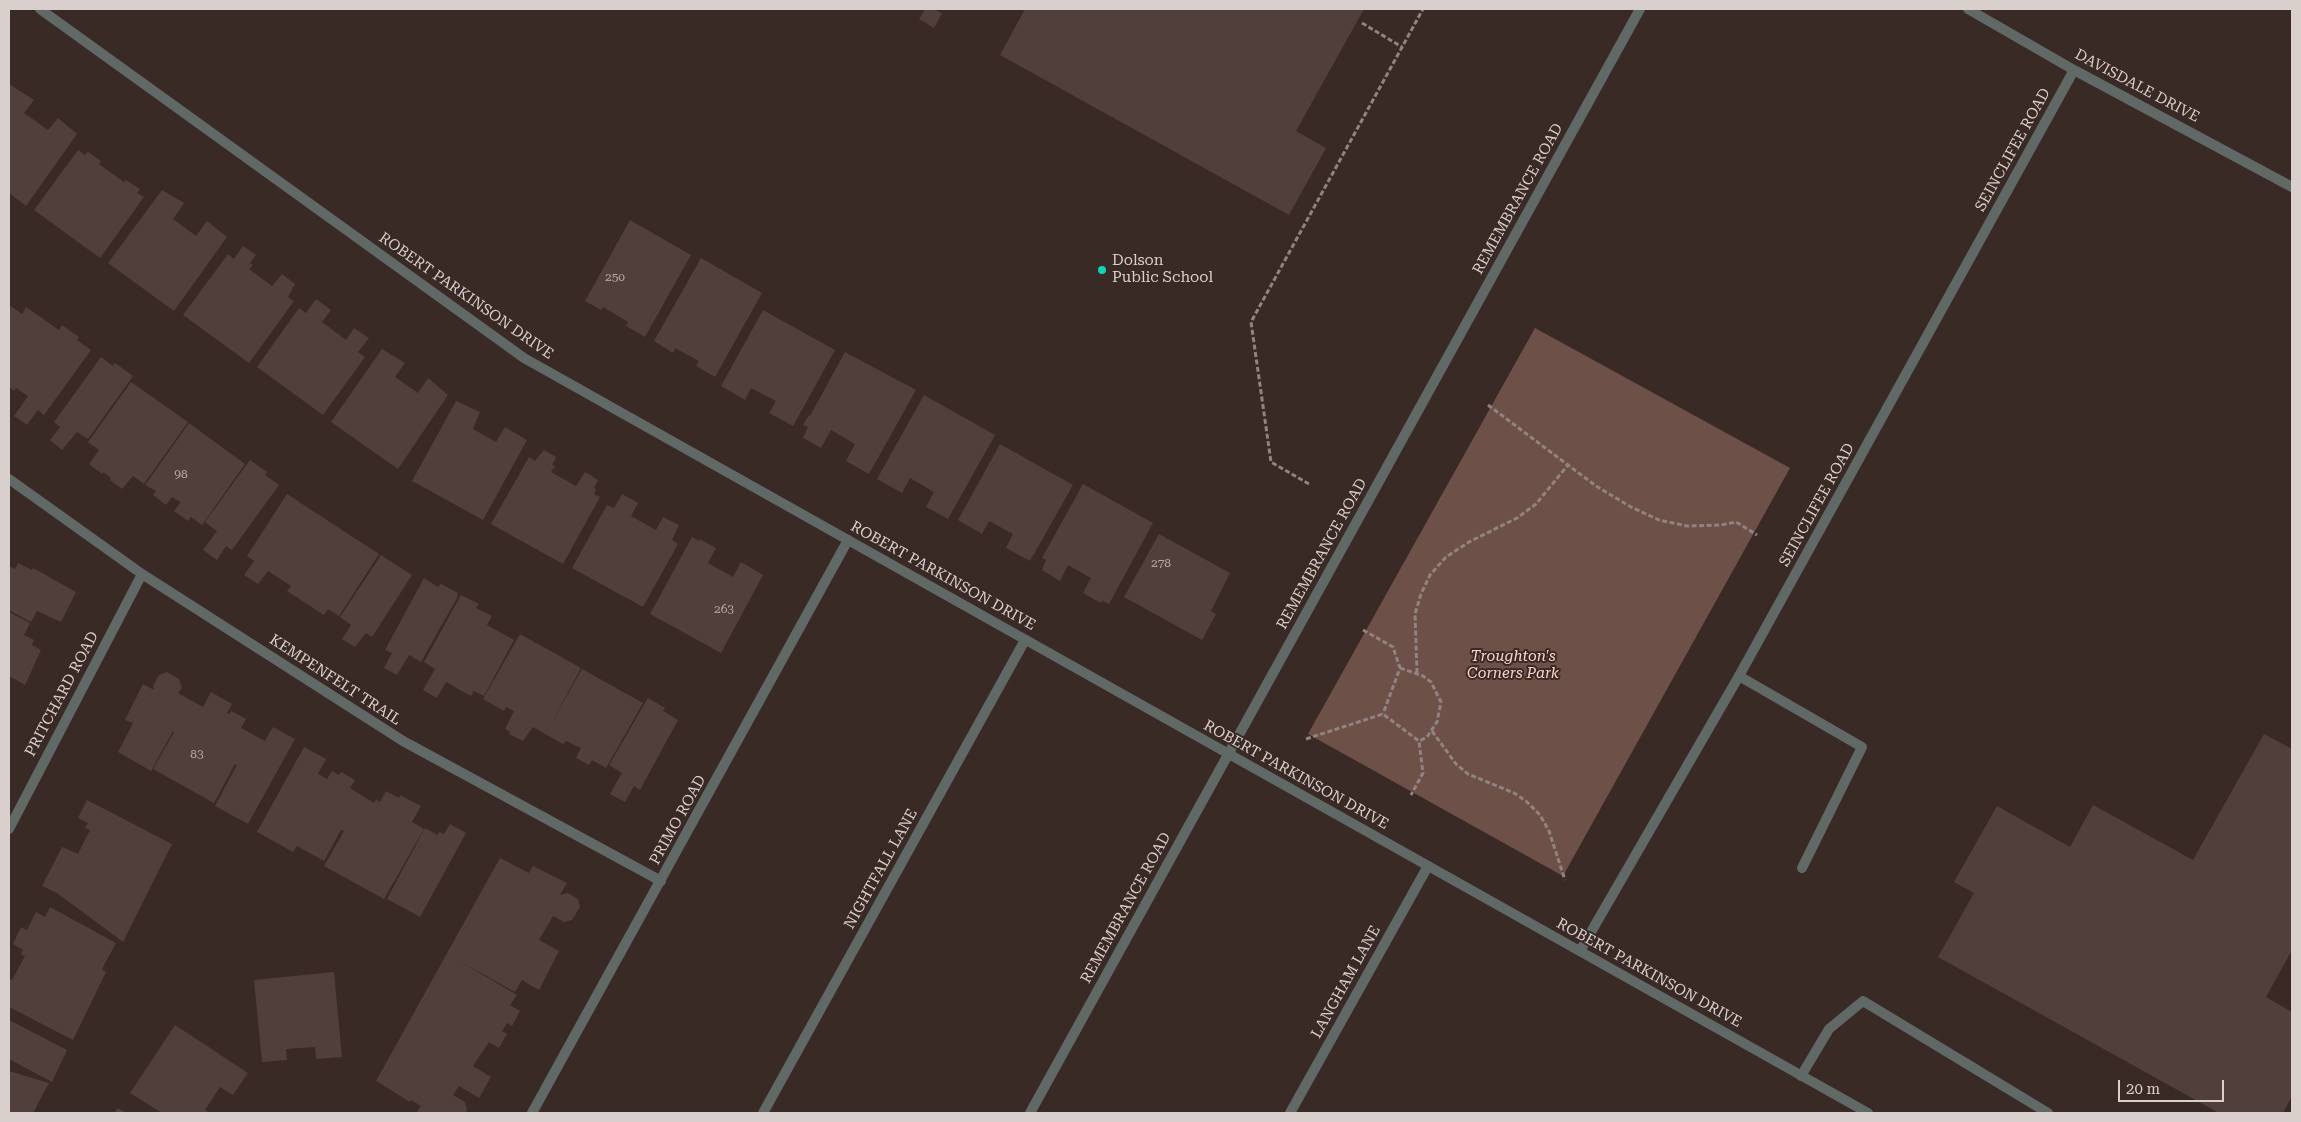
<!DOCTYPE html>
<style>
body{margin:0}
#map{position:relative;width:2301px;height:1122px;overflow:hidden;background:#3a2a26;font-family:"Roboto Serif",serif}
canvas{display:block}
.frame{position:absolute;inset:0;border:10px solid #d9cfcc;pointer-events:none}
.scale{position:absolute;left:2118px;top:1080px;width:106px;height:22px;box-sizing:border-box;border:2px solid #d9cfcc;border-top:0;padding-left:6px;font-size:15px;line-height:18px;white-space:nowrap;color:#d9cfcc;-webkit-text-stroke:4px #3a2a26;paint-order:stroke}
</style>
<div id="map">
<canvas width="2301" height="1122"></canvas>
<div class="frame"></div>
<div class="scale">20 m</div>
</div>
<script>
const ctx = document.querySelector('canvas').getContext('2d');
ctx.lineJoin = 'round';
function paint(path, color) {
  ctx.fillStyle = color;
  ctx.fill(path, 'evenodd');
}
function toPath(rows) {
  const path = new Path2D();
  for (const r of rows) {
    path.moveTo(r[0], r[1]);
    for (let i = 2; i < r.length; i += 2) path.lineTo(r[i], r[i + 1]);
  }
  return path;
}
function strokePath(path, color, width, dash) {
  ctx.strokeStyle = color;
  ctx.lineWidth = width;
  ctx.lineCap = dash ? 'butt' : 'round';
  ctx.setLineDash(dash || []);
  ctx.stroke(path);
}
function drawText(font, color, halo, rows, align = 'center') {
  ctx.font = font + ' "Roboto Serif",serif';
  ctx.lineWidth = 4;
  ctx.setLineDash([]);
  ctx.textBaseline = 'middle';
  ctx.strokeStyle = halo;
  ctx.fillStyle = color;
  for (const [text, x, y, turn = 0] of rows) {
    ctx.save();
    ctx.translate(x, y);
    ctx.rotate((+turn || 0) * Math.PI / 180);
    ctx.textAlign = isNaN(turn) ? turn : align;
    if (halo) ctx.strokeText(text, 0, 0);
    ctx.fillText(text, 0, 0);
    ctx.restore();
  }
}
const green = toPath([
 [1535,328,1790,468,1563,876,1308,734]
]);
const building = toPath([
 [925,9,933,9,942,13,934,28,919,19],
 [1025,9,1364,9,1296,131,1326,148,1289,215,1000,55],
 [9,84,34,100,24,113,48,130,58,118,77,134,26,206,9,193],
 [78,150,85,155,88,152,101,161,99,164,124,182,126,180,140,189,137,193,144,197,100,258,34,210],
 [162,190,184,203,173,219,196,236,207,221,227,237,174,311,108,263],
 [630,220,691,255,645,337,626,326,628,322,603,307,601,310,585,301],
 [243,246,256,255,250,263,253,265,249,269,272,286,282,274,295,284,288,297,294,301,249,363,183,315,228,254,234,259],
 [701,258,762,293,715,377,696,366,699,361,675,348,673,353,654,341],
 [316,299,331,310,322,322,346,340,354,328,369,338,358,352,365,357,323,415,257,367,299,308,306,313],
 [9,305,22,314,26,307,59,330,62,325,79,337,77,340,91,350,44,415,38,410,27,425,14,416,28,396,16,388,14,391,9,387],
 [763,310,835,350,793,426,769,413,776,401,751,388,745,400,721,386],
 [382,349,405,363,395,377,418,393,428,378,448,395,398,469,331,422],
 [845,352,916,390,869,474,846,461,855,444,831,430,821,448,803,438,808,427,803,425,809,415,810,416],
 [101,357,113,366,115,363,133,376,88,439,77,432,62,450,50,440,60,427,54,422],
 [131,382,188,422,144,484,133,476,122,489,110,480,111,478,103,472,102,474,89,464,99,450,88,442],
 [924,395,995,435,948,519,926,507,934,492,910,478,902,493,877,479],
 [456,401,480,412,473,429,496,442,505,427,527,440,483,520,412,481],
 [189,423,245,464,202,525,191,517,188,521,174,511,181,502,172,497,166,505,153,495,156,491,145,485],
 [1000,444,1073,485,1030,561,1006,548,1013,534,989,521,982,534,958,520],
 [544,450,556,457,552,465,555,466,551,472,576,486,585,472,598,480,594,488,596,489,594,494,600,497,563,564,491,524,529,457,535,461],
 [250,460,267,472,265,475,279,485,232,550,226,546,217,560,203,550,217,531,205,522],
 [1083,484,1153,523,1109,604,1103,601,1101,603,1083,593,1091,578,1068,565,1060,581,1042,570,1046,560,1042,558],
 [287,494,379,554,339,616,328,609,324,615,287,591,291,586,268,571,258,584,244,575,254,561,247,556],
 [622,494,638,503,631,516,656,530,663,517,679,525,672,540,678,544,643,607,572,568,607,505,614,508],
 [1159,534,1230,573,1211,611,1216,614,1202,640,1124,597],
 [692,537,699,541,700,539,716,548,708,563,733,577,741,562,763,575,721,653,650,614],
 [381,555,412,575,372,637,366,633,355,647,342,639,351,625,340,617],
 [18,563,32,570,33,568,76,592,61,622,37,611,31,622,9,610,9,566,15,569],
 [424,578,438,587,441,584,458,593,457,598,421,662,409,655,397,675,384,668,392,653,385,650],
 [461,595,479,604,476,608,492,616,487,625,514,640,484,696,474,691,471,696,446,682,437,698,423,690,435,669,424,662],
 [9,612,30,623,24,635,34,640,32,645,41,650,25,685,9,676],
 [520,634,581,668,550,726,582,669,643,703,606,768,592,760,589,765,576,758,581,748,566,741,563,744,533,727,523,741,509,734,510,732,505,729,514,711,506,707,504,711,483,699],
 [167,672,179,679,182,688,178,693,203,707,211,692,232,704,227,713,229,714,231,711,246,719,241,728,265,741,273,727,295,739,248,824,215,806,237,765,235,764,214,803,153,769,174,732,173,731,151,771,118,752,133,723,125,720,143,684,154,690,153,686,159,675],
 [648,698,665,708,663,711,678,720,640,790,634,786,625,802,610,794,622,773,609,765],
 [2264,734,2292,749,2292,950,2266,997,2292,1012,2292,1096,2283,1113,2219,1113,1938,957,1974,893,1954,882,1997,806,2070,847,2093,805,2193,860],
 [304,747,326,759,318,774,327,779,332,771,339,775,341,772,355,780,350,788,374,803,376,799,380,802,386,791,399,798,400,795,421,806,412,822,424,829,384,899,324,866,344,831,341,830,324,861,297,846,293,852,257,832],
 [87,800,172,844,123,942,57,893,42,886,62,847,78,854,90,830,85,828,88,823,78,818],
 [450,824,466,833,420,917,387,899,425,828,438,835,439,832,444,834],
 [500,858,529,873,533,866,567,883,560,895,568,893,578,899,580,907,572,920,564,922,553,916,539,940,559,951,539,990,522,980,515,992,456,959,517,995,510,1005,520,1011,512,1026,507,1023,502,1031,507,1034,499,1048,489,1042,473,1066,491,1077,479,1098,459,1086,453,1095,465,1102,467,1110,465,1113,416,1113,421,1106,411,1100,410,1102,376,1081],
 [50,907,116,943,102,969,106,972,73,1040,9,1007,9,979,12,980,25,956,21,954,23,950,13,944,21,927,27,930,36,912,45,917],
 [334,972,342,1057,316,1059,315,1047,286,1049,287,1060,262,1062,254,980],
 [9,1020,67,1050,52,1082,9,1059],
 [175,1025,248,1073,233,1095,220,1087,205,1110,210,1113,162,1113,130,1093],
 [9,1071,49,1083,33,1113,9,1113],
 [117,1108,127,1113,115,1113]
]);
const path = toPath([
 [1362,23,1402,47],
 [1488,405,1596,486,1631,507,1659,520,1687,526,1721,525,1736,522,1757,535],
 [1309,484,1271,462,1251,322,1423,9],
 [1363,630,1393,647,1400,668,1383,714],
 [1400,668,1423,676,1431,682,1441,702,1437,722,1427,737,1419,741],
 [1417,673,1415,614,1421,594,1430,575,1446,557,1469,542,1517,518,1536,504,1568,465],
 [1432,731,1456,764,1468,774,1514,793,1526,801,1540,815,1549,831,1565,880],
 [1306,739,1383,714,1419,741,1423,773,1411,795]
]);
const service = toPath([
 [1739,676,1862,747,1802,868],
 [1801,1076,1829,1029,1863,1001,2048,1113],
 [763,1113,1025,640],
 [1290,1113,1428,866]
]);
const minor = toPath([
 [1968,9,2074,70,2292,187],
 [9,479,142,574,403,741,661,881],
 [9,829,142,574],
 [1580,951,1739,676,2074,70],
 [532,1113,848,540]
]);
const tertiary = toPath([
 [40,9,524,358,1868,1113],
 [1030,1113,1640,9]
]);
const markers = [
 [1102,270,5,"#0fd5b4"]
];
const numberNames = [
 ["250",615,277],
 ["98",181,474],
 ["278",1161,563],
 ["263",724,609],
 ["83",197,754]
];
const streetNames = [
 ["DAVISDALE DRIVE",2137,86,28],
 ["SEINCLIFEE ROAD",2013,150,-61],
 ["REMEMBRANCE ROAD",1518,199,-61],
 ["ROBERT PARKINSON DRIVE",466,296,35],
 ["SEINCLIFEE ROAD",1817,505,-61],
 ["REMEMBRANCE ROAD",1322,554,-61],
 ["ROBERT PARKINSON DRIVE",943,576,29],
 ["KEMPENFELT TRAIL",335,680,33],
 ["PRITCHARD ROAD",62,694,-62],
 ["ROBERT PARKINSON DRIVE",1296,775,29],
 ["PRIMO ROAD",678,820,-61],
 ["NIGHTFALL LANE",881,869,-61],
 ["REMEMBRANCE ROAD",1126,908,-61],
 ["ROBERT PARKINSON DRIVE",1649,973,29],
 ["LANGHAM LANE",1346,982,-61]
];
const poiNames = [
 ["Dolson",1112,261],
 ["Public School",1112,278]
];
const parkNames = [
 ["Troughton's",1513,657],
 ["Corners Park",1513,674]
];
paint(green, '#6d5048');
paint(building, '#503f3a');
strokePath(path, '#908380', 3, [5, 2.5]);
strokePath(service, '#606966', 10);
strokePath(minor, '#606966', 10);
strokePath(tertiary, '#606966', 10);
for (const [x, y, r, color] of markers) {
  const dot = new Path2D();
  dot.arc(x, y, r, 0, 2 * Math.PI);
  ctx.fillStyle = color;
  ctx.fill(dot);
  strokePath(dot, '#3a2a26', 2);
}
drawText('12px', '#b7aba8', null, numberNames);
drawText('15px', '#d9cfcc', '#3a2a26', streetNames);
drawText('15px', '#d9cfcc', '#3a2a26', poiNames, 'left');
drawText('italic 15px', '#fed5ca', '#3a2a26', parkNames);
</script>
